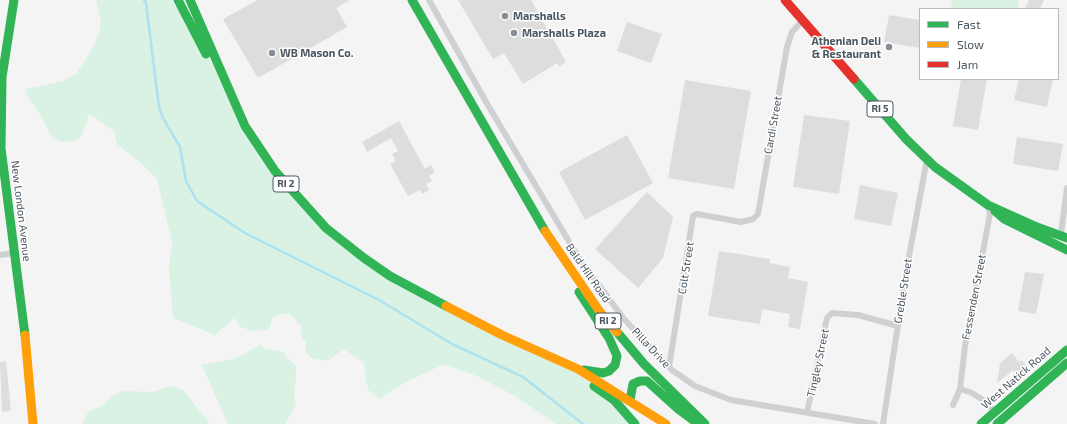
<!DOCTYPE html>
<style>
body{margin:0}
#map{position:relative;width:1067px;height:424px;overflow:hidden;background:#f4f4f4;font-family:"Exo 2",sans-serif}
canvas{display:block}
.legend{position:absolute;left:919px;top:8px;width:140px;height:72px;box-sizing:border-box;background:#fff;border:1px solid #b7bbc0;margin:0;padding:5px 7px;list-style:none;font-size:12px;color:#4a5661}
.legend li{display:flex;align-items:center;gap:8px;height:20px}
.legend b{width:20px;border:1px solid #b7bbc0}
</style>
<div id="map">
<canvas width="1067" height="424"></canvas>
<ul class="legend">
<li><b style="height:5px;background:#30b455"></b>Fast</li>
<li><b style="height:5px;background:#ff9f0a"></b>Slow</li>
<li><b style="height:5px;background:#e5322d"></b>Jam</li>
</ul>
</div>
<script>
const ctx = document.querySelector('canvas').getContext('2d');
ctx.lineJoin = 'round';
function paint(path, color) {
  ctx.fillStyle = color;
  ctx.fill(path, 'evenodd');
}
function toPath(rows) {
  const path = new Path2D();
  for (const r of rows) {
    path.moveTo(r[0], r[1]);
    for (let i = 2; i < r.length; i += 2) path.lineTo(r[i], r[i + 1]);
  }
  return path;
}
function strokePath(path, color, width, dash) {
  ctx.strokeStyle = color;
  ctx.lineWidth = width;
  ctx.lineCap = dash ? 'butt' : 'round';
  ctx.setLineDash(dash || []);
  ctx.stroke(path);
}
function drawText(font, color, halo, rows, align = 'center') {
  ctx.font = font + ' "Exo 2",sans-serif';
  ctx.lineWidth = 3;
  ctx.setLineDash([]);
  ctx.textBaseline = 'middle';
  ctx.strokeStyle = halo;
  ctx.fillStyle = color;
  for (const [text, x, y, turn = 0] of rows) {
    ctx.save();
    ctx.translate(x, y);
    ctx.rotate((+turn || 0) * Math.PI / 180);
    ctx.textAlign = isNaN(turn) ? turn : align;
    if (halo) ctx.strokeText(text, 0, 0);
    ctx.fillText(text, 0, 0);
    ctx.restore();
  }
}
const green = toPath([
 [96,0,171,0,207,53,245,126,312,213,369,262,562,362,617,402,635,424,556,424,515,396,477,376,444,364,406,382,379,399,369,391,366,382,364,363,344,349,327,361,311,358,305,351,306,343,301,336,301,326,289,313,273,316,269,330,265,330,252,331,241,327,234,318,215,335,173,318,169,268,172,242,157,179,140,162,117,144,114,131,89,114,82,135,75,141,60,142,50,134,40,114,28,97,25,89,63,81,76,74,93,48,100,29,101,21],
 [952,0,1018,0,1019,9,951,9],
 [261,344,263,348,283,352,296,367,296,379,294,393,296,405,285,424,228,424,202,365,237,358],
 [171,386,183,390,210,424,84,424,83,421,89,411,100,407,115,394,123,391,153,392]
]);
const stream = toPath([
 [144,0,146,3,159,107,163,118,180,147,186,181,197,201,245,233,381,301,452,344,523,377,583,424]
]);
const building = toPath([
 [258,0,350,0,336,8,347,27,258,78,223,19],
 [458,0,531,0,566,62,559,67,557,63,523,84,504,53,493,59],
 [1029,0,1044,0,1040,9,1025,9],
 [889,15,920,20,920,48,884,42],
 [627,22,662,34,651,63,617,51],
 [961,79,987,79,978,130,953,126],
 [1019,79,1053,79,1047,107,1014,100],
 [685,80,751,91,734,189,668,178],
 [804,115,850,121,839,194,793,187],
 [399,121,425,169,431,165,435,172,429,176,432,181,426,184,429,190,422,194,420,190,408,196,390,164,396,161,392,154,398,151,391,138,367,152,362,142],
 [627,135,653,183,585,220,559,172],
 [1017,137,1063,144,1058,171,1013,164],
 [860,185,898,193,891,226,854,219],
 [647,192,673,217,663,258,638,288,595,249],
 [719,251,770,259,769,263,790,267,788,278,808,282,800,329,788,327,790,314,762,309,760,324,708,316],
 [1025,272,1044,274,1036,314,1018,311],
 [1012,353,1019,362,1022,360,1029,369,1019,377,1013,370,997,383,1000,363],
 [6,361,11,411,2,412,0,362]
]);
const street = toPath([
 [429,0,489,107,577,255,624,319,672,370,695,386,731,400,875,424],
 [1061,233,1067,188],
 [0,255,14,253],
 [669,367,693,216,697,214,741,222,753,219,758,214,787,47,792,32,803,20],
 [960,389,972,393,983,400,995,412],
 [953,405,960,389,965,346,990,214,988,205],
 [807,412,827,318,832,313,858,315,898,326],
 [883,424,905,278,927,159]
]);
const fast = toPath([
 [14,0,2,77,1,148,25,335],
 [178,0,206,54],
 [190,0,245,126,275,171,326,228,364,258,390,276,446,306],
 [412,0,545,231],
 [854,79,906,139,935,167,988,205,1037,227,1067,238],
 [995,211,1004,219,1067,250],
 [579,292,609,338,617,356,615,365,609,371,603,373,584,370],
 [617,332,644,364,705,424],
 [594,386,614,400,635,424],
 [630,400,633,384,640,381,647,381,678,409,697,423],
 [981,424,1067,350],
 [997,424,1067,363]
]);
const slow = toPath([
 [545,231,600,312,617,332],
 [446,306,502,335,578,369,666,424],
 [25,335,33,424]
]);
const jam = toPath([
 [785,0,854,79]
]);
const markers = [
 [505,16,4,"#868d94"],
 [514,33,4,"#868d94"],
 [889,47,4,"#868d94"],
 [272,53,4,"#868d94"]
];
const shields = [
 [880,109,26],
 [286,184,26],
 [608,321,26]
];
const shieldNames = [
 ["RI 5",880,109],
 ["RI 2",286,184],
 ["RI 2",608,321]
];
const poiNames = [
 ["Marshalls",513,16],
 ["Marshalls Plaza",522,33],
 ["Athenian Deli",881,41,"right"],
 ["& Restaurant",881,54,"right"],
 ["WB Mason Co.",280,53]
];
const streetNames = [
 ["Cardi Street",773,125,-80],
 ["New London Avenue",21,211,83],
 ["Colt Street",686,268,-81],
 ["Bald Hill Road",588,273,55],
 ["Greble Street",903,291,-81],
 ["Fessenden Street",974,297,-79],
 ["Pilla Drive",651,348,47],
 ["Tingley Street",818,363,-78],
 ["West Natick Road",1016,378,-41]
];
paint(green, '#d9f2e3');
strokePath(stream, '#aee2f0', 2.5);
paint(building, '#ddddde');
strokePath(street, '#ced0d2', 6);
strokePath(fast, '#30b455', 9);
strokePath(slow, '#ff9f0a', 9);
strokePath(jam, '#e5322d', 9);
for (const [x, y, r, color] of markers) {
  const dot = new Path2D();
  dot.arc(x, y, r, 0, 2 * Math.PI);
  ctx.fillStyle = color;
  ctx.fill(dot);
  strokePath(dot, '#fff', 1.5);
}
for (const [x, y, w] of shields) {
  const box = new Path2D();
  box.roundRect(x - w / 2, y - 8, w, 16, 3);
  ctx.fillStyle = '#fff';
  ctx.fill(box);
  strokePath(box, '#4a5661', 1);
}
drawText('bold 10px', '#4a5661', null, shieldNames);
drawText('bold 11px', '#4a5661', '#fff', poiNames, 'left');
drawText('11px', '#4a5661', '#fff', streetNames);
</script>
